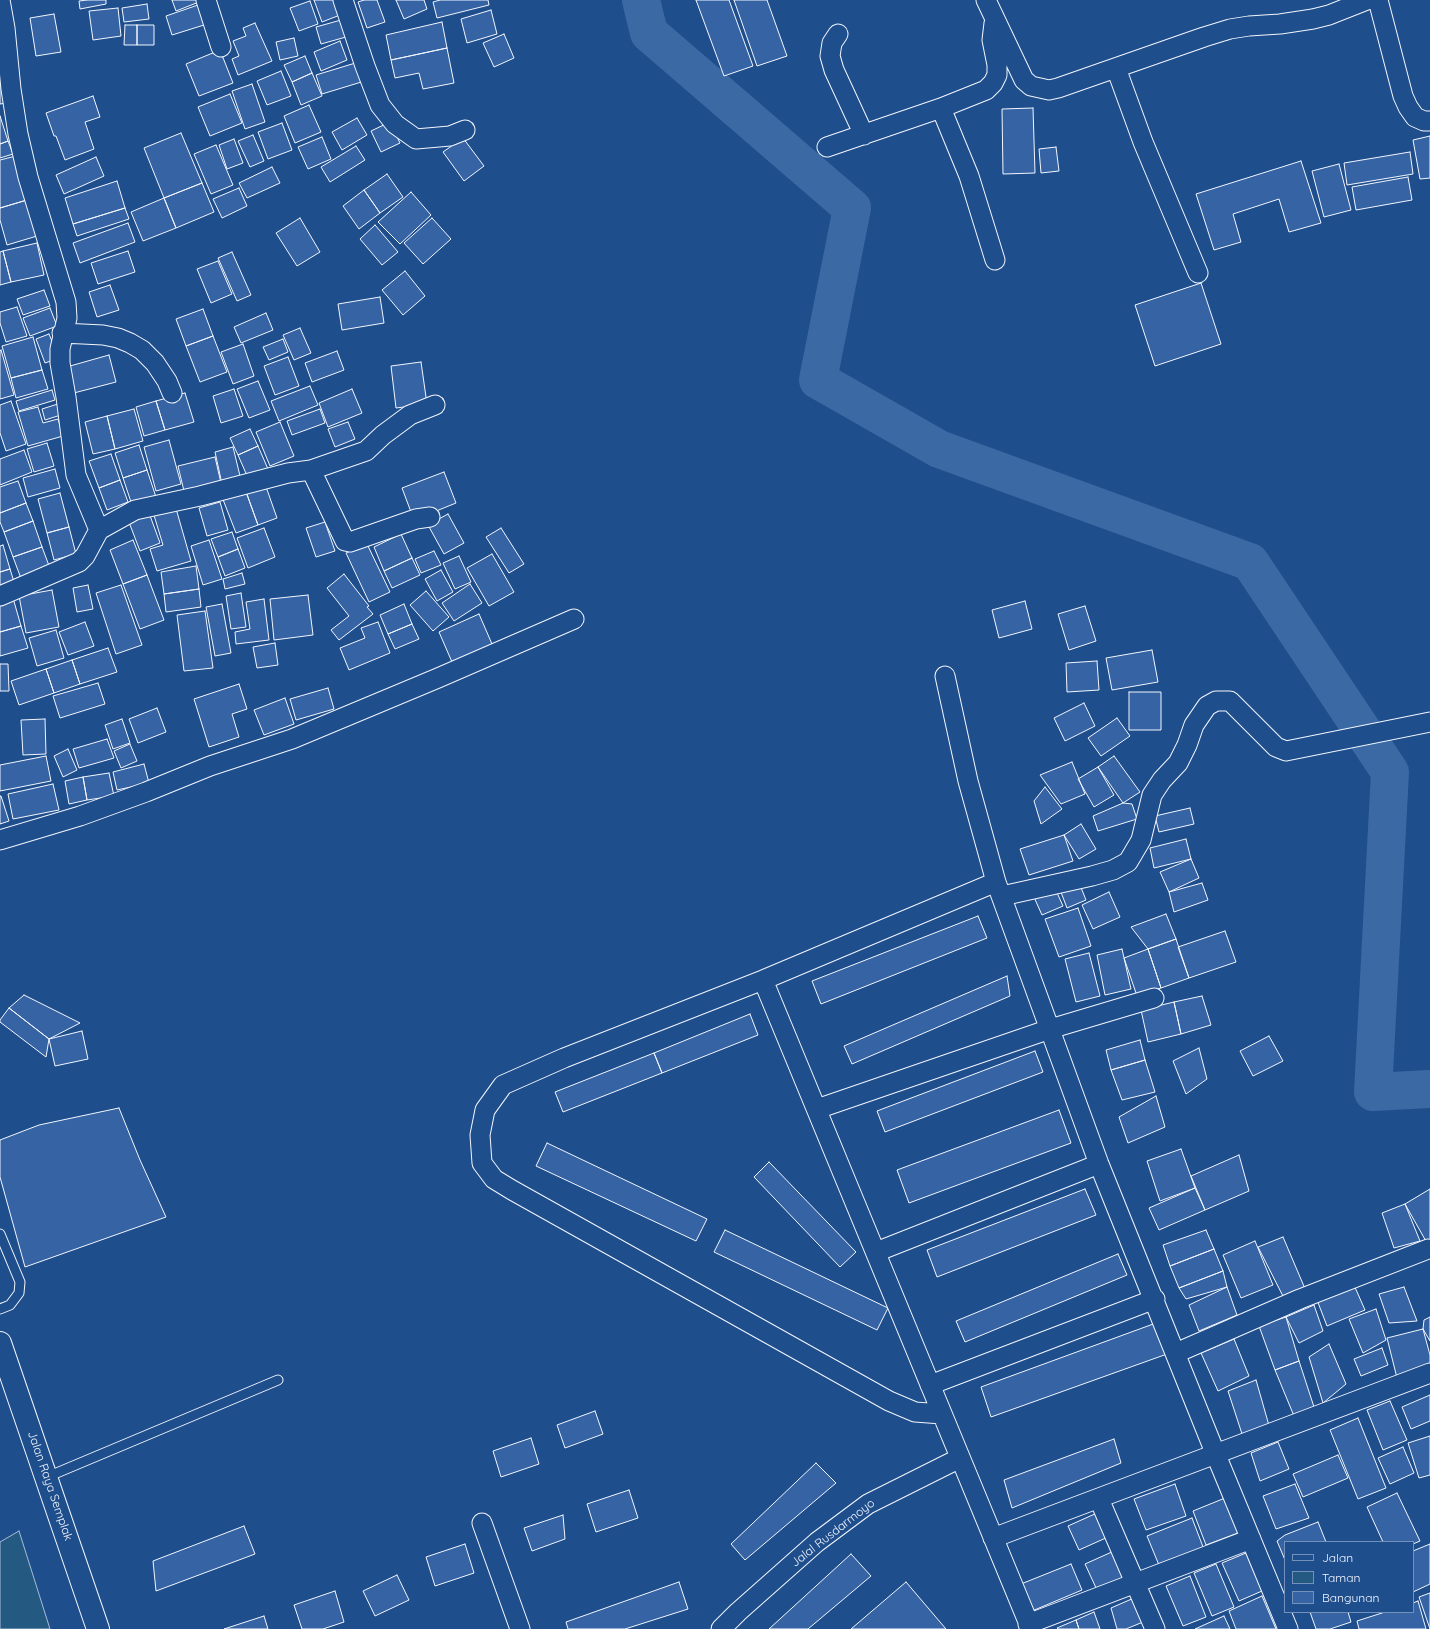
<!DOCTYPE html>
<style>
body{margin:0}
#map{position:relative;width:1430px;height:1629px;overflow:hidden;background:#1f4e8c;font-family:Quicksand,sans-serif}
canvas{display:block}
.legend{position:absolute;left:1284px;top:1541px;width:130px;height:72px;box-sizing:border-box;background:#1f4e8c;border:1px solid #7391ba;margin:0;padding:5px 7px;list-style:none;font-size:12px;color:#f2f6ff}
.legend li{display:flex;align-items:center;gap:8px;height:20px}
.legend b{width:20px;border:1px solid #7391ba}
</style>
<div id="map">
<canvas width="1430" height="1629"></canvas>
<ul class="legend">
<li><b style="height:5px;background:#1f4e8c"></b>Jalan</li>
<li><b style="height:11px;background:#245a82"></b>Taman</li>
<li><b style="height:11px;background:#3563a3"></b>Bangunan</li>
</ul>
</div>
<script>
const ctx = document.querySelector('canvas').getContext('2d');
ctx.lineJoin = 'round';
function paint(path, color) {
  ctx.fillStyle = color;
  ctx.fill(path, 'evenodd');
}
function toPath(rows) {
  const path = new Path2D();
  for (const r of rows) {
    path.moveTo(r[0], r[1]);
    for (let i = 2; i < r.length; i += 2) path.lineTo(r[i], r[i + 1]);
  }
  return path;
}
function strokePath(path, color, width, dash) {
  ctx.strokeStyle = color;
  ctx.lineWidth = width;
  ctx.lineCap = dash ? 'butt' : 'round';
  ctx.setLineDash(dash || []);
  ctx.stroke(path);
}
function drawText(font, color, halo, rows, align = 'center') {
  ctx.font = font + ' Quicksand,sans-serif';
  ctx.lineWidth = 3;
  ctx.setLineDash([]);
  ctx.textBaseline = 'middle';
  ctx.strokeStyle = halo;
  ctx.fillStyle = color;
  for (const [text, x, y, turn = 0] of rows) {
    ctx.save();
    ctx.translate(x, y);
    ctx.rotate((+turn || 0) * Math.PI / 180);
    ctx.textAlign = isNaN(turn) ? turn : align;
    if (halo) ctx.strokeText(text, 0, 0);
    ctx.fillText(text, 0, 0);
    ctx.restore();
  }
}
const green = toPath([
 [19,1531,50,1629,0,1629,0,1542,19,1531]
]);
const river = toPath([
 [641,0,649,33,852,208,818,380,939,449,1250,562,1390,772,1373,1092,1430,1089]
]);
const building = toPath([
 [87,0,106,0,106,4,80,9,79,1,87,0],
 [172,0,204,0,176,11,172,0],
 [314,0,334,0,340,15,322,22,314,0],
 [364,0,377,0,385,22,367,28,358,2,364,0],
 [396,0,424,0,427,9,404,19,396,0],
 [440,0,488,0,489,5,437,18,433,2,440,0],
 [696,0,729,0,753,66,724,76,696,0],
 [734,0,767,0,787,56,757,66,734,0],
 [310,1,318,24,299,31,290,8,310,1],
 [147,4,149,19,124,22,122,8,147,4],
 [198,5,204,25,172,35,166,16,198,5],
 [118,8,121,36,93,40,89,11,118,8],
 [491,10,497,34,467,43,461,19,491,10],
 [54,14,61,52,36,56,30,18,54,14],
 [341,20,346,37,321,44,316,27,341,20],
 [442,22,447,48,391,60,386,35,442,22],
 [255,23,272,61,238,75,232,59,239,56,233,41,246,36,243,28,255,23],
 [125,25,137,25,137,45,124,45,125,25],
 [137,25,154,25,154,45,137,45,137,25],
 [504,34,514,58,494,67,483,43,504,34],
 [294,38,298,56,280,60,276,42,294,38],
 [340,41,347,60,321,71,314,52,340,41],
 [447,48,454,83,423,89,419,73,395,78,391,60,447,48],
 [220,50,233,83,199,96,186,64,220,50],
 [305,56,312,73,292,82,284,65,305,56],
 [362,61,368,80,322,94,316,75,362,61],
 [281,71,291,96,267,105,257,81,281,71],
 [0,73,7,103,0,104,0,73],
 [312,73,322,96,301,105,292,82,312,73],
 [252,84,265,122,245,129,232,91,252,84],
 [230,94,242,123,210,136,198,107,230,94],
 [93,96,100,117,85,122,94,149,65,160,56,136,54,136,46,113,93,96],
 [309,105,321,132,295,143,284,116,309,105],
 [1033,108,1035,173,1003,174,1002,109,1033,108],
 [0,116,8,141,0,144,0,116],
 [357,118,367,135,342,150,332,132,357,118],
 [390,122,400,143,381,152,371,131,390,122],
 [282,123,292,150,268,159,258,132,282,123],
 [181,133,202,183,164,198,144,148,181,133],
 [253,135,264,161,250,167,238,141,253,135],
 [1430,136,1430,178,1420,179,1413,140,1430,136],
 [322,137,331,159,308,169,298,147,322,137],
 [463,138,484,166,464,181,443,152,463,138],
 [234,139,243,163,227,169,219,145,234,139],
 [8,141,13,154,0,158,0,144,8,141],
 [216,145,233,185,211,194,194,154,216,145],
 [356,146,365,160,330,182,321,167,356,146],
 [1056,147,1059,171,1041,173,1039,149,1056,147],
 [1410,152,1413,174,1347,185,1344,163,1410,152],
 [16,156,27,200,0,208,0,160,16,156],
 [96,157,104,176,64,194,56,175,96,157],
 [1301,161,1321,223,1289,232,1279,199,1233,214,1241,242,1214,250,1196,194,1301,161],
 [1339,164,1351,210,1324,217,1312,171,1339,164],
 [272,167,280,183,247,198,239,183,272,167],
 [387,174,403,197,380,213,364,190,387,174],
 [1408,177,1412,200,1356,210,1352,187,1408,177],
 [117,181,125,208,73,224,65,198,117,181],
 [202,183,214,212,176,228,164,198,202,183],
 [239,188,247,206,222,218,213,199,239,188],
 [364,190,380,213,359,229,343,206,364,190],
 [411,192,431,215,400,244,378,222,411,192],
 [164,198,176,228,143,241,131,212,164,198],
 [27,200,37,236,7,245,0,220,0,208,27,200],
 [125,208,129,219,77,236,73,224,125,208],
 [300,218,320,252,297,266,276,233,300,218],
 [432,218,451,239,423,264,404,243,432,218],
 [128,223,135,242,80,263,73,243,128,223],
 [375,225,398,252,382,265,360,239,375,225],
 [37,243,44,275,11,282,3,251,37,243],
 [3,251,11,282,0,285,0,252,3,251],
 [128,251,135,272,98,284,91,263,128,251],
 [232,252,251,295,237,301,218,258,232,252],
 [218,261,232,294,211,303,197,269,218,261],
 [405,271,425,296,403,315,382,290,405,271],
 [1201,283,1221,344,1155,366,1135,305,1201,283],
 [110,285,119,310,97,317,89,292,110,285],
 [44,290,50,306,23,315,17,299,44,290],
 [380,297,384,323,342,330,338,304,380,297],
 [17,307,27,336,6,342,0,323,0,312,17,307],
 [50,308,57,326,30,336,23,318,50,308],
 [203,309,213,336,186,346,176,319,203,309],
 [266,313,273,330,241,343,234,327,266,313],
 [300,328,311,353,294,360,283,335,300,328],
 [49,334,59,358,45,363,36,339,49,334],
 [213,336,227,372,200,382,186,346,213,336],
 [33,337,42,370,11,378,2,346,33,337],
 [283,339,288,352,269,360,263,347,283,339],
 [243,344,254,376,233,384,221,352,243,344],
 [1,350,14,395,0,399,0,351,1,350],
 [337,351,344,370,312,382,305,363,337,351],
 [109,355,116,382,70,394,63,368,109,355],
 [288,357,299,386,275,395,264,366,288,357],
 [421,362,427,404,396,408,391,366,421,362],
 [42,370,48,389,16,398,11,378,42,370],
 [258,381,270,410,249,418,237,389,258,381],
 [310,386,318,405,279,421,271,401,310,386],
 [234,389,243,416,221,423,213,396,234,389],
 [352,389,362,413,328,427,319,403,352,389],
 [52,390,55,400,19,411,16,401,52,390],
 [185,393,194,422,165,430,156,401,185,393],
 [11,401,26,444,6,451,0,433,0,405,11,401],
 [156,401,165,430,144,436,136,407,156,401],
 [61,403,64,414,45,420,42,409,61,403],
 [38,407,43,423,58,419,63,436,28,446,18,412,38,407],
 [134,409,143,441,115,449,107,416,134,409],
 [320,409,325,423,292,435,287,421,320,409],
 [107,416,115,449,93,454,85,422,107,416],
 [280,422,294,456,270,466,256,432,280,422],
 [348,422,355,439,335,447,328,429,348,422],
 [250,429,258,446,238,455,230,438,250,429],
 [169,440,181,484,156,491,144,447,169,440],
 [47,443,54,466,34,472,27,449,47,443],
 [139,445,147,470,123,478,115,453,139,445],
 [258,446,268,469,248,478,238,455,258,446],
 [233,447,241,480,222,484,215,452,233,447],
 [24,450,32,472,0,485,0,459,24,450],
 [111,454,120,480,99,488,89,461,111,454],
 [215,457,221,483,184,491,178,466,215,457],
 [55,469,60,488,28,497,23,478,55,469],
 [147,470,157,500,133,508,123,478,147,470],
 [444,472,456,503,414,520,402,488,444,472],
 [120,480,128,502,107,510,99,488,120,480],
 [18,481,26,503,0,513,0,487,18,481],
 [264,481,277,518,258,525,245,489,264,481],
 [245,489,258,525,236,533,222,497,245,489],
 [60,493,69,527,47,533,38,499,60,493],
 [220,502,228,530,207,536,199,508,220,502],
 [26,503,33,521,4,532,0,522,0,513,26,503],
 [175,505,191,561,157,571,150,549,163,545,153,512,175,505],
 [148,510,160,543,140,551,127,517,148,510],
 [448,514,464,543,444,554,428,525,448,514],
 [33,521,42,547,13,557,4,532,33,521],
 [325,522,335,551,316,557,306,528,325,522],
 [69,527,76,554,54,560,47,533,69,527],
 [264,528,275,557,248,568,237,538,264,528],
 [501,528,524,564,509,573,486,537,501,528],
 [232,532,238,549,218,557,211,539,232,532],
 [401,534,412,558,384,571,374,547,401,534],
 [133,540,147,575,123,584,110,550,133,540],
 [209,540,222,579,203,585,191,546,209,540],
 [367,544,390,592,369,602,346,553,367,544],
 [3,545,10,569,0,572,0,546,3,545],
 [42,547,51,571,22,581,13,557,42,547],
 [238,549,245,568,225,576,218,557,238,549],
 [434,551,441,565,421,573,415,559,434,551],
 [492,554,514,592,489,606,467,568,492,554],
 [459,556,471,582,455,589,443,563,459,556],
 [412,558,420,575,392,588,384,571,412,558],
 [196,566,199,589,164,594,161,572,196,566],
 [10,569,15,585,0,590,0,572,10,569],
 [441,570,453,592,437,601,425,579,441,570],
 [242,573,245,584,225,589,223,579,242,573],
 [344,574,369,606,367,607,373,614,339,640,331,630,349,616,327,588,344,574],
 [147,575,164,620,140,629,123,584,147,575],
 [470,584,482,603,454,621,442,603,470,584],
 [88,585,93,609,77,612,73,588,88,585],
 [121,585,142,645,116,654,96,593,121,585],
 [199,589,201,607,166,612,164,594,199,589],
 [52,590,59,627,26,633,19,596,52,590],
 [426,591,449,617,433,631,410,605,426,591],
 [241,593,246,627,231,629,226,596,241,593],
 [308,595,313,635,274,640,270,599,308,595],
 [13,598,21,626,0,632,0,602,13,598],
 [264,599,269,640,236,644,235,632,250,629,246,602,264,599],
 [1025,601,1032,629,999,638,992,610,1025,601],
 [222,604,231,653,215,656,206,607,222,604],
 [404,604,412,624,388,634,380,615,404,604],
 [1085,606,1096,641,1069,650,1058,614,1085,606],
 [205,611,213,668,184,671,177,615,205,611],
 [479,614,492,644,452,662,439,632,479,614],
 [85,622,94,646,68,655,59,632,85,622],
 [378,622,390,653,349,670,340,648,365,638,361,628,378,622],
 [412,624,419,639,395,649,388,634,412,624],
 [21,626,28,648,0,656,0,632,21,626],
 [56,630,64,658,37,666,29,638,56,630],
 [275,643,278,665,257,668,253,647,275,643],
 [108,648,117,672,80,684,72,660,108,648],
 [1152,650,1158,682,1112,690,1106,658,1152,650],
 [72,660,80,684,54,693,46,669,72,660],
 [1097,661,1099,690,1067,692,1066,663,1097,661],
 [0,664,8,664,9,691,0,691,0,664],
 [46,669,54,693,19,705,11,681,46,669],
 [98,683,105,704,60,718,53,696,98,683],
 [239,684,247,709,232,714,239,737,209,747,194,699,239,684],
 [328,688,334,709,296,720,290,699,328,688],
 [1129,692,1161,692,1161,730,1129,730,1129,692],
 [285,698,294,724,264,735,254,710,285,698],
 [1084,703,1095,726,1065,741,1054,718,1084,703],
 [157,708,166,732,138,743,129,719,157,708],
 [1117,718,1130,736,1101,756,1088,738,1117,718],
 [45,719,46,754,23,755,21,720,45,719],
 [122,719,130,743,113,749,105,725,122,719],
 [107,739,114,758,79,768,73,749,107,739],
 [130,744,137,761,121,768,114,751,130,744],
 [68,749,77,770,63,777,54,756,68,749],
 [46,756,51,781,0,791,0,765,46,756],
 [1114,756,1140,792,1123,803,1098,767,1114,756],
 [1072,762,1085,794,1061,804,1040,775,1072,762],
 [144,764,149,783,117,790,113,772,144,764],
 [1098,767,1114,795,1094,807,1078,779,1098,767],
 [109,773,114,796,87,800,83,777,109,773],
 [83,777,87,800,69,804,65,781,83,777],
 [53,784,59,810,13,819,8,794,53,784],
 [1045,787,1062,809,1041,824,1034,801,1045,787],
 [0,796,1,796,9,821,0,824,0,796],
 [1123,803,1132,804,1137,819,1098,831,1093,816,1123,803],
 [1190,808,1194,824,1159,832,1155,816,1190,808],
 [1081,824,1096,849,1079,859,1064,835,1081,824],
 [1064,835,1073,861,1029,875,1020,849,1064,835],
 [1186,839,1191,859,1154,868,1150,848,1186,839],
 [1191,859,1199,878,1169,892,1160,872,1191,859],
 [1078,880,1086,900,1067,908,1059,887,1078,880],
 [1202,883,1208,900,1174,912,1169,892,1202,883],
 [1054,886,1063,906,1042,915,1033,895,1054,886],
 [1109,892,1120,917,1093,929,1082,905,1109,892],
 [1078,908,1091,946,1059,957,1045,919,1078,908],
 [1166,914,1176,939,1148,949,1131,927,1166,914],
 [978,916,987,938,821,1004,812,981,978,916],
 [1225,931,1236,962,1189,978,1178,947,1225,931],
 [1176,939,1189,978,1161,988,1148,949,1176,939],
 [1122,949,1131,989,1105,995,1097,955,1122,949],
 [1148,949,1161,988,1137,996,1124,958,1148,949],
 [1089,953,1100,996,1076,1002,1065,959,1089,953],
 [1007,976,1010,996,852,1064,844,1046,1007,976],
 [24,995,80,1023,49,1039,9,1008,24,995],
 [1202,996,1211,1025,1181,1034,1174,1002,1202,996],
 [1174,1002,1181,1034,1148,1042,1141,1010,1174,1002],
 [9,1008,49,1039,46,1057,0,1022,0,1020,9,1008],
 [750,1014,758,1035,662,1073,654,1053,750,1014],
 [82,1031,88,1059,55,1066,49,1039,82,1031],
 [1269,1036,1283,1061,1253,1076,1240,1051,1269,1036],
 [1140,1040,1145,1060,1111,1070,1106,1050,1140,1040],
 [1199,1048,1207,1079,1186,1094,1173,1061,1199,1048],
 [1035,1051,1043,1072,885,1132,877,1111,1035,1051],
 [654,1053,662,1073,563,1112,555,1092,654,1053],
 [1145,1060,1155,1092,1122,1100,1111,1070,1145,1060],
 [1156,1096,1165,1127,1128,1143,1119,1117,1156,1096],
 [119,1108,140,1160,166,1217,25,1267,0,1177,0,1140,39,1125,119,1108],
 [1059,1110,1071,1143,909,1203,897,1170,1059,1110],
 [547,1143,707,1219,696,1241,536,1166,547,1143],
 [1181,1149,1195,1188,1160,1201,1147,1161,1181,1149],
 [1239,1155,1249,1191,1205,1210,1191,1176,1239,1155],
 [769,1162,856,1252,840,1267,754,1177,769,1162],
 [1195,1188,1205,1210,1159,1230,1149,1208,1195,1188],
 [1085,1189,1096,1215,937,1277,927,1250,1085,1189],
 [1430,1189,1430,1242,1427,1243,1405,1204,1430,1189],
 [1405,1204,1420,1241,1394,1248,1382,1213,1405,1204],
 [725,1230,888,1308,877,1330,714,1252,725,1230],
 [1206,1230,1214,1249,1170,1266,1163,1245,1206,1230],
 [1283,1237,1306,1291,1286,1302,1258,1247,1283,1237],
 [1255,1241,1273,1285,1241,1298,1223,1255,1255,1241],
 [1214,1249,1223,1271,1179,1288,1170,1266,1214,1249],
 [1118,1254,1127,1275,965,1342,956,1321,1118,1254],
 [1223,1271,1227,1287,1186,1299,1179,1288,1223,1271],
 [1354,1285,1365,1310,1327,1326,1317,1300,1354,1285],
 [1227,1287,1237,1315,1199,1331,1189,1305,1227,1287],
 [1404,1287,1417,1321,1389,1323,1379,1294,1404,1287],
 [1314,1305,1323,1331,1299,1343,1286,1317,1314,1305],
 [1376,1309,1386,1340,1363,1353,1349,1319,1376,1309],
 [1286,1317,1299,1361,1275,1370,1259,1326,1286,1317],
 [1430,1317,1430,1341,1423,1329,1424,1320,1430,1317],
 [1156,1323,1167,1354,991,1417,981,1387,1156,1323],
 [1423,1329,1430,1355,1430,1369,1397,1378,1387,1338,1423,1329],
 [1234,1339,1249,1376,1218,1391,1201,1353,1234,1339],
 [1329,1344,1346,1384,1323,1403,1309,1357,1329,1344],
 [1382,1348,1388,1365,1361,1376,1354,1359,1382,1348],
 [1299,1361,1314,1407,1294,1416,1275,1370,1299,1361],
 [1256,1380,1270,1429,1244,1440,1228,1391,1256,1380],
 [1430,1395,1430,1421,1411,1429,1402,1407,1430,1395],
 [1390,1401,1407,1440,1383,1450,1367,1410,1390,1401],
 [595,1411,603,1434,565,1448,557,1425,595,1411],
 [1358,1418,1386,1488,1358,1499,1330,1430,1358,1418],
 [1430,1436,1430,1475,1419,1478,1408,1443,1430,1436],
 [531,1438,539,1464,501,1477,493,1451,531,1438],
 [1114,1439,1121,1463,1012,1508,1004,1480,1114,1439],
 [1278,1442,1289,1469,1260,1481,1251,1453,1278,1442],
 [1403,1447,1414,1473,1390,1484,1378,1458,1403,1447],
 [1338,1455,1348,1478,1303,1497,1293,1474,1338,1455],
 [816,1463,836,1483,745,1560,731,1544,816,1463],
 [1175,1484,1186,1516,1146,1530,1134,1499,1175,1484],
 [1295,1484,1309,1518,1276,1529,1263,1496,1295,1484],
 [629,1490,638,1518,596,1532,587,1504,629,1490],
 [1397,1493,1420,1541,1413,1544,1413,1542,1383,1542,1367,1507,1397,1493],
 [1230,1496,1243,1531,1206,1545,1193,1511,1230,1496],
 [1097,1513,1108,1537,1079,1550,1068,1526,1097,1513],
 [563,1515,565,1539,532,1551,524,1528,563,1515],
 [1192,1518,1205,1552,1161,1570,1147,1536,1192,1518],
 [1318,1522,1326,1542,1285,1542,1285,1560,1277,1541,1285,1535,1318,1522],
 [244,1526,255,1554,156,1591,153,1561,244,1526],
 [465,1544,474,1573,435,1586,426,1557,465,1544],
 [1430,1544,1430,1584,1413,1592,1413,1551,1430,1544],
 [1114,1551,1126,1576,1097,1590,1085,1564,1114,1551],
 [1246,1553,1262,1591,1239,1601,1222,1563,1246,1553],
 [851,1554,871,1576,808,1629,769,1629,851,1554],
 [1071,1564,1082,1590,1032,1611,1021,1584,1071,1564],
 [1216,1564,1234,1607,1212,1616,1194,1573,1216,1564],
 [397,1575,409,1600,375,1616,363,1591,397,1575],
 [1190,1576,1206,1617,1183,1626,1166,1586,1190,1576],
 [679,1582,688,1609,625,1629,568,1629,566,1622,679,1582],
 [906,1582,946,1629,851,1629,906,1582],
 [335,1591,344,1622,323,1629,302,1629,294,1605,335,1591],
 [1430,1593,1430,1629,1419,1597,1430,1593],
 [1262,1596,1276,1629,1236,1629,1229,1611,1262,1596],
 [1134,1598,1143,1622,1126,1629,1117,1629,1111,1608,1134,1598],
 [1418,1601,1426,1629,1359,1629,1357,1621,1385,1612,1413,1612,1413,1603,1418,1601],
 [1094,1612,1100,1629,1079,1629,1076,1620,1094,1612],
 [1310,1612,1348,1612,1351,1622,1330,1629,1316,1629,1310,1612],
 [264,1616,268,1629,224,1629,264,1616],
 [1224,1616,1230,1629,1195,1629,1224,1616],
 [1076,1620,1079,1629,1058,1629,1057,1628,1076,1620]
]);
const lane = toPath([
 [0,1234,20,1282,19,1293,10,1305,0,1309],
 [47,1477,278,1380]
]);
const street = toPath([
 [0,0,5,28,11,89,18,134,28,177,66,302,67,318,60,349,60,363,66,397,76,475,99,530],
 [206,0,221,47],
 [343,0,365,66,380,105,395,124,416,139,450,136,465,130],
 [986,0,1024,80,1031,86,1049,90,1058,88,1204,37,1230,29,1249,26,1280,24,1313,19,1329,15,1367,0],
 [1378,0,1403,96,1408,107,1415,117,1424,121,1430,121],
 [838,34,832,43,830,56,834,70,864,135],
 [1116,68,1143,142,1198,273],
 [941,108,969,176,995,260],
 [827,147,941,108,986,90,993,83,997,75,997,65,992,40,994,23],
 [62,333,103,335,118,338,130,343,142,350,155,363,167,381,172,393],
 [311,470,345,541,350,542,416,519,430,517],
 [0,596,79,562,85,556,99,530,135,510,200,496,288,473,311,470,366,451,383,435,410,415,435,405],
 [945,676,968,781,996,882,1099,1164,1216,1455,1288,1629],
 [0,840,80,816,146,792,210,766,292,739,438,678,574,619],
 [1002,896,1092,876,1113,870,1128,862,1141,840,1152,795,1162,780,1178,763,1187,745,1194,725,1207,706,1216,701,1230,701,1276,747,1286,751,1430,722],
 [763,980,1031,1629],
 [817,1109,1050,1029,1154,998],
 [876,1252,1099,1164],
 [1176,1353,1300,1299,1428,1249],
 [930,1385,1155,1299],
 [942,1414,915,1412,889,1401,512,1190,494,1179,482,1163,480,1135,485,1110,503,1085,564,1058,763,980,996,882],
 [1099,1499,1155,1629],
 [482,1523,520,1629],
 [993,1538,1430,1373],
 [1028,1624,1251,1539],
 [721,1629,738,1612,817,1542,868,1504,960,1458]
]);
const primary = toPath([
 [0,1343,98,1629]
]);
const streetNames = [
 ["Jalan Raya Semplak",50,1486,71],
 ["Jalal Rusdarmoyo",833,1533,-38]
];
paint(green, '#245a82');
strokePath(green, '#a8bbd7', 1);
strokePath(river, '#3b69a3', 38);
paint(building, '#3563a3');
strokePath(building, '#f2f6ff', 1);
strokePath(lane, '#f2f6ff', 11);
strokePath(street, '#f2f6ff', 21);
strokePath(primary, '#f2f6ff', 24);
strokePath(lane, '#1f4e8c', 9);
strokePath(street, '#1f4e8c', 19);
strokePath(primary, '#1f4e8c', 22);
drawText('12px', '#f2f6ff', '#1f4e8c', streetNames);
</script>
